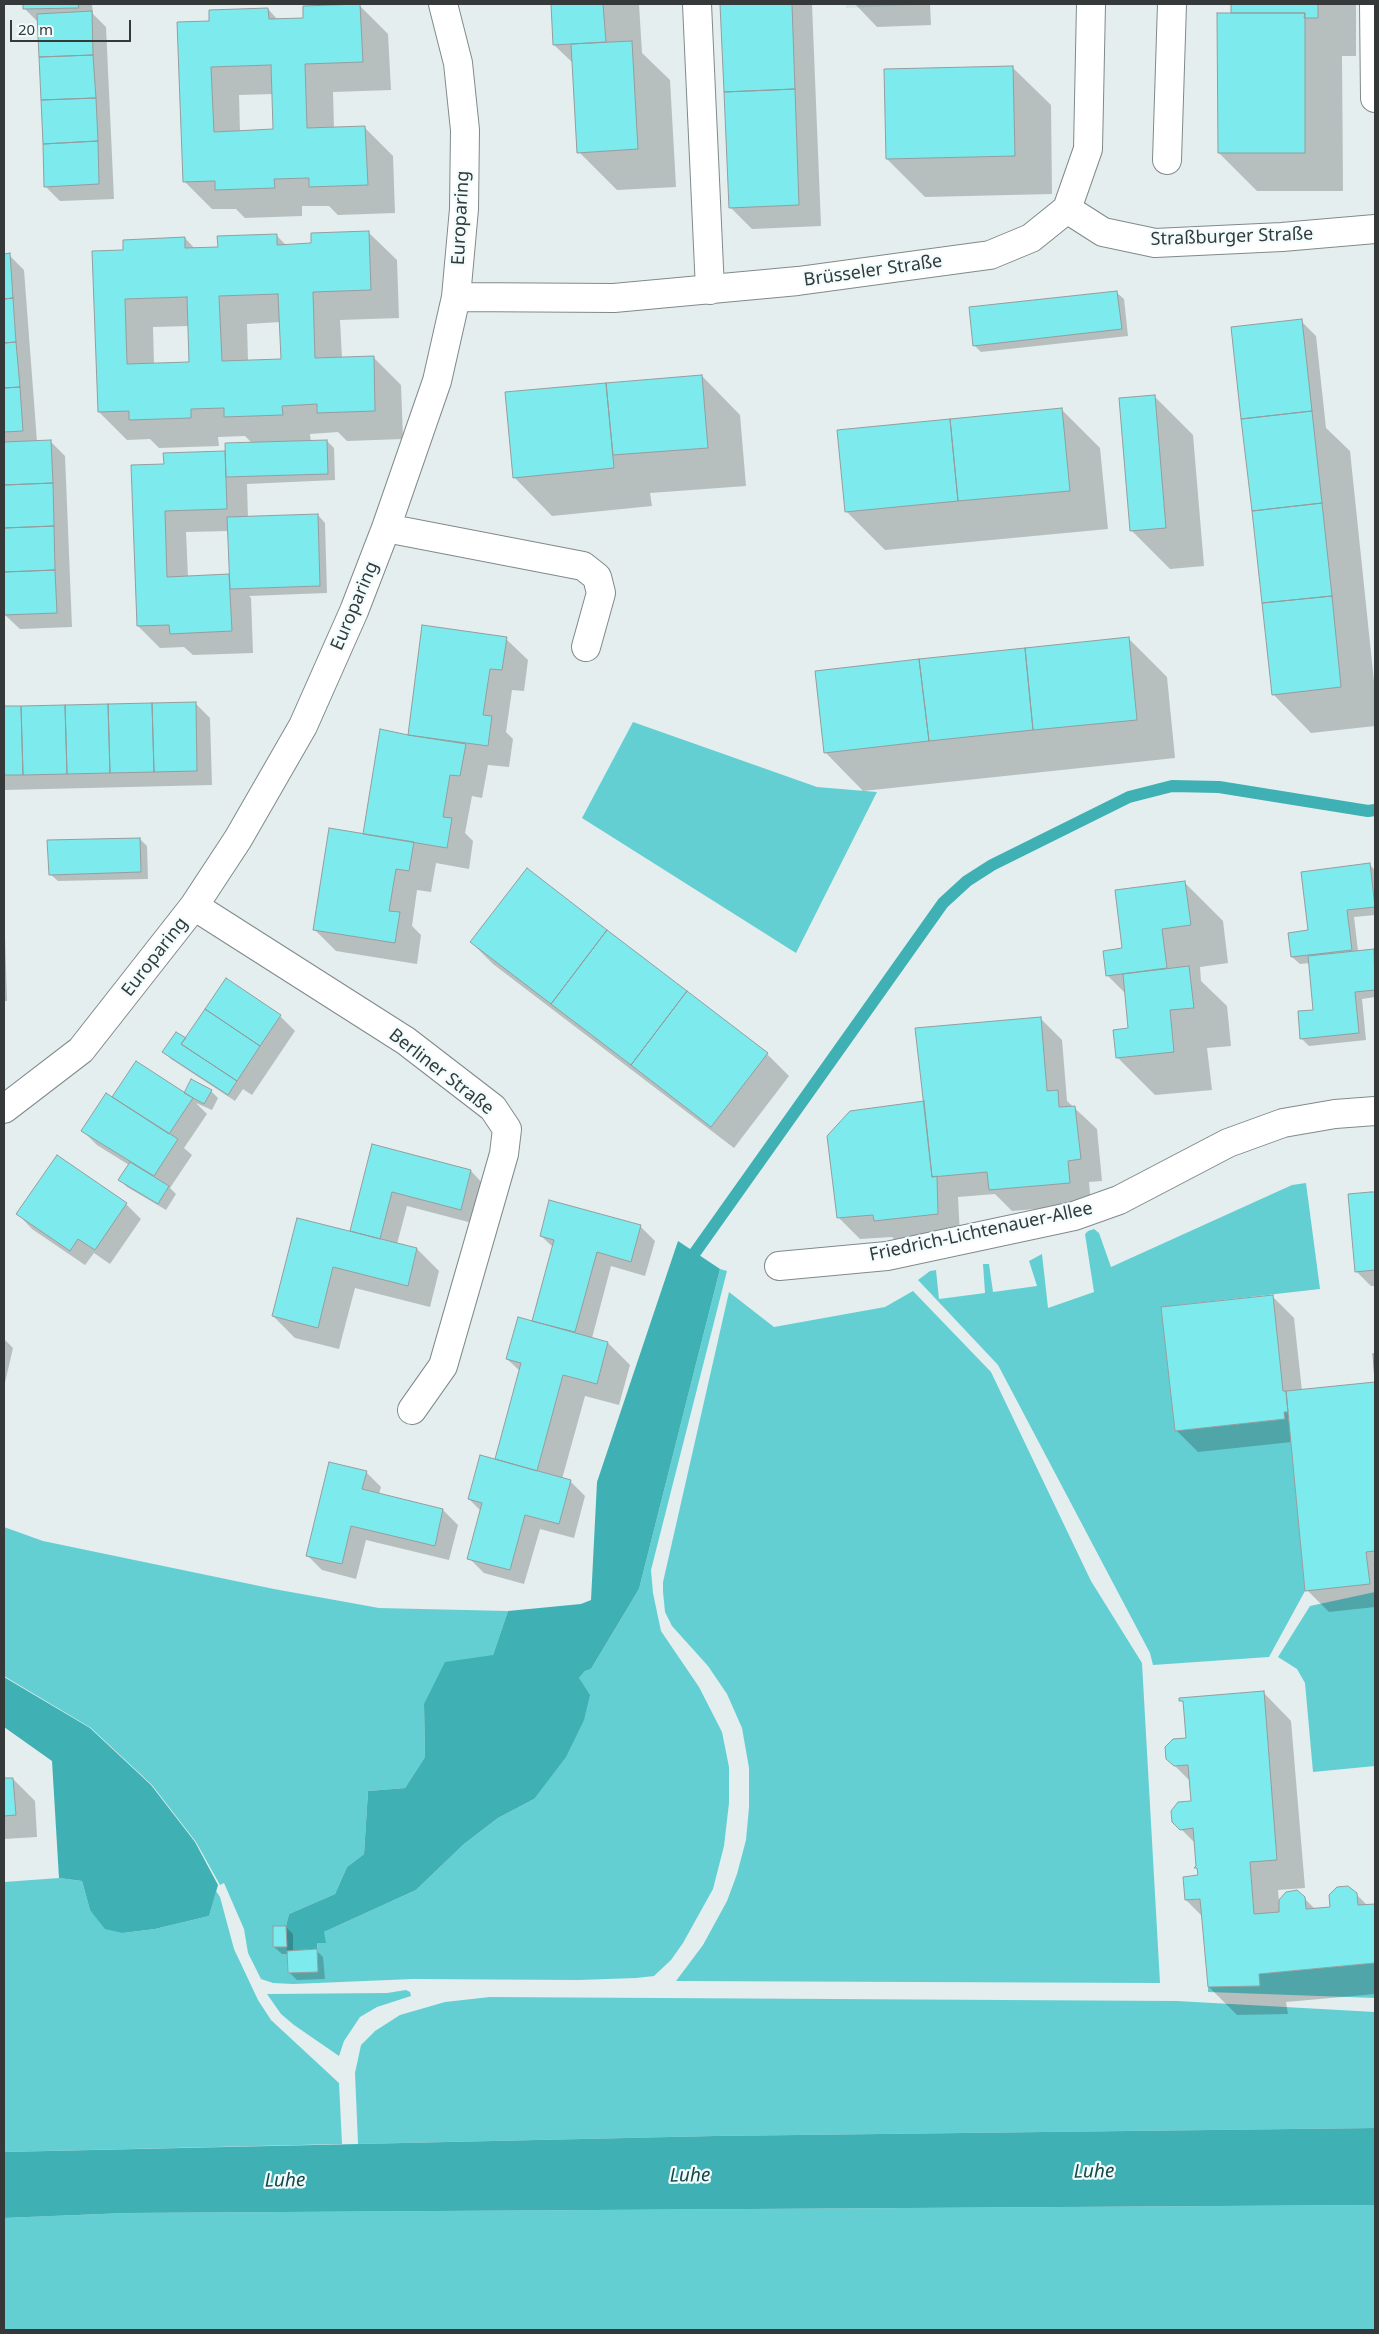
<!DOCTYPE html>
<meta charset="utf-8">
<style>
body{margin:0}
#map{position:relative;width:1379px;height:2334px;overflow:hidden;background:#e4eeee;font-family:"Noto Sans",sans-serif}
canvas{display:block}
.frame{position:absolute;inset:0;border:5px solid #353939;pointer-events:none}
.scale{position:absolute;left:10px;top:20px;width:121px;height:22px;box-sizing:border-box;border:2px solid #353939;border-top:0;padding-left:6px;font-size:15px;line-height:18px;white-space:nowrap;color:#353939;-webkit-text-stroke:4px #f1fcfc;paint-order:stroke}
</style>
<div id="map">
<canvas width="1379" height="2334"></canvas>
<div class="frame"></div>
<div class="scale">20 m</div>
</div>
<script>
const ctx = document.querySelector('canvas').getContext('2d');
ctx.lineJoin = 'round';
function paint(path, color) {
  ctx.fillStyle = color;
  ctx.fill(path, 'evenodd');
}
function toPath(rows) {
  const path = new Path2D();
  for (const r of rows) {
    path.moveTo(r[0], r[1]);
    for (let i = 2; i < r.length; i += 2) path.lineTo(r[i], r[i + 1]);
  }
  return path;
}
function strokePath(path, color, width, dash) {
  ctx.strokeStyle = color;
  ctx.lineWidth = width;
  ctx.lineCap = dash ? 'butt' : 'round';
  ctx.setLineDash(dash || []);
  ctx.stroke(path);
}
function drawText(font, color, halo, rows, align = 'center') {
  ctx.font = font + ' "Noto Sans",sans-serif';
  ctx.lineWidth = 4.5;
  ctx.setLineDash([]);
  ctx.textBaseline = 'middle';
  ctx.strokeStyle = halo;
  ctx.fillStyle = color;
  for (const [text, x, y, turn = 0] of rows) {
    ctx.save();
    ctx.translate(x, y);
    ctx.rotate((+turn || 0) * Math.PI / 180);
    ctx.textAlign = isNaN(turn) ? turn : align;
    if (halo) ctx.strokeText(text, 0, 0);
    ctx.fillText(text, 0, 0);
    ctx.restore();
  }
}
const built = toPath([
 [846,4,945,4,846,8]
]);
const green = toPath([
 [633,722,817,787,877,792,796,953,582,818],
 [1306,1183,1320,1289,1161,1307,1175,1431,1285,1419,1284,1412,1288,1412,1305,1591,1269,1657,1153,1665,1150,1653,998,1365,918,1280,930,1271,936,1270,939,1299,985,1293,983,1264,989,1264,993,1292,1037,1286,1029,1261,1042,1254,1048,1308,1094,1292,1085,1234,1088,1231,1094,1229,1099,1233,1111,1267,1292,1185],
 [720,1269,727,1271,651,1570,653,1593,661,1631,699,1687,722,1732,729,1767,729,1803,724,1846,713,1889,683,1943,671,1960,654,1976,636,1978,579,1980,413,1979,293,1984,273,1983,261,1979,248,1953,244,1929,224,1883,220,1885,196,1842,152,1785,91,1728,4,1676,4,1527,43,1541,274,1589,379,1608,508,1611,493,1655,424,1704,425,1757,405,1788,368,1791,364,1854,347,1867,335,1894,289,1914,286,1926,273,1926,273,1947,287,1947,288,1973,318,1972,317,1943,324,1932,416,1890,464,1844,498,1818,534,1799,579,1678,585,1671,591,1669,639,1589],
 [913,1291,991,1372,1091,1581,1142,1663,1160,1983,676,1981,703,1945,727,1901,737,1874,746,1840,749,1807,749,1768,742,1728,727,1694,708,1666,672,1626,665,1612,663,1592,663,1582,729,1292,774,1327,885,1307],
 [1375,1592,1375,1766,1313,1772,1305,1683,1297,1669,1278,1657,1310,1606],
 [59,1878,82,1881,90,1910,123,1933,155,1929,209,1916,216,1891,220,1897,234,1949,258,2000,271,2020,339,2083,342,2144,4,2152,4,1882],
 [1375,1963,1375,1998,1208,1992,1208,1987,1260,1986,1259,1974],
 [406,1990,410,1992,411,1996,377,2007,360,2017,344,2041,339,2056,294,2025,281,2014,267,1994,387,1993],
 [490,1997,1177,2001,1375,2012,1375,2128,715,2136,358,2144,355,2073,361,2045,375,2031,400,2015,445,2002],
 [1375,2205,1375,2330,4,2330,4,2218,126,2213]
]);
const water = toPath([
 [678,1241,720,1269,639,1589,591,1669,585,1671,579,1678,590,1695,584,1720,566,1757,534,1799,498,1818,464,1844,416,1890,324,1932,326,1943,317,1943,317,1949,287,1951,286,1926,289,1914,335,1894,347,1867,364,1854,368,1791,405,1788,425,1757,424,1704,445,1662,493,1655,508,1611,581,1604,591,1600,597,1482],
 [4,1677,90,1728,151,1785,195,1842,218,1885,209,1916,155,1929,123,1933,105,1929,90,1910,82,1881,59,1878,52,1761,4,1727],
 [1375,2128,1375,2205,126,2213,4,2218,4,2152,715,2136]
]);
const shadow = toPath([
 [24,4,92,4,93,14,106,27,114,199,60,201,45,186,39,23,25,9],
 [552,4,639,4,642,53,670,80,676,187,617,190,579,152,574,64,554,45],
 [722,4,812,4,821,226,752,229,730,207],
 [855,4,930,4,931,25,877,27],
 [1232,4,1356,4,1356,56,1342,56,1343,191,1257,191,1219,153],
 [360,6,388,34,391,90,333,92,334,129,365,128,393,156,395,213,338,215,329,206,302,206,302,216,245,218,236,209,212,209,184,181,211,22,268,9,278,20,304,19],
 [273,94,274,131,240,132,239,95],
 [1012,67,1051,105,1052,194,925,197,887,159],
 [368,232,397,260,399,318,340,320,342,358,373,357,401,385,403,439,347,441,338,432,310,434,311,442,327,441,334,448,335,480,247,484,248,518,318,515,325,523,327,593,249,596,251,598,253,653,193,655,184,647,160,648,138,626,165,465,224,452,226,454,252,443,245,436,218,437,219,446,159,448,150,439,127,440,99,412,125,251,185,238,195,249,219,248,276,235,287,246,312,244],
 [281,322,282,360,248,361,247,324],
 [189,326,191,363,154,365,153,327],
 [229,531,231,578,229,576,188,577,186,532],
 [4,255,9,255,24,270,37,442,50,441,65,456,72,627,20,629,5,615],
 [1116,292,1124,299,1128,336,981,352,974,345],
 [1301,321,1316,336,1326,428,1350,451,1375,691,1375,726,1311,733,1273,694],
 [702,376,740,415,746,486,650,493,652,506,552,516,514,477,506,394],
 [1154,396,1193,435,1204,566,1170,569,1132,531],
 [1062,410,1100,448,1108,529,885,550,846,511],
 [423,627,506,639,528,660,524,691,512,690,506,732,513,739,509,767,488,765,482,798,472,796,465,833,473,841,469,869,436,863,431,892,417,890,412,926,421,935,417,964,336,951,314,929,364,836,409,737],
 [1128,638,1167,677,1175,758,863,791,825,752],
 [195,703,210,718,212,785,4,790,4,707],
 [140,839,147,846,148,879,58,881,50,874],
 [1370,865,1375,870,1375,915,1354,917,1358,951,1375,951,1375,997,1362,999,1366,1040,1309,1046,1302,1039,1299,1012,1315,1011,1310,963,1300,964,1292,957,1309,931],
 [1185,883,1223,921,1228,963,1200,967,1201,981,1227,1006,1231,1046,1207,1048,1212,1090,1155,1095,1117,1057,1129,1029,1126,994,1107,975,1124,949],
 [4,904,7,1001,4,1001],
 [471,942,767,1054,789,1076,734,1148,493,964],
 [280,1016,295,1031,252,1095,243,1089,235,1101,171,1059,164,1052,186,1040],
 [1040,1018,1062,1040,1067,1101,1097,1129,1102,1181,1089,1182,1091,1204,1012,1211,995,1194,958,1197,960,1236,897,1242,892,1237,860,1239,838,1217,925,1103],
 [211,1091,218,1098,212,1110,196,1103,207,1114,184,1148,192,1155,170,1188,176,1194,166,1210,127,1187,120,1180,129,1165,97,1145,83,1131,112,1099],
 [373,1146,471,1171,485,1186,476,1224,407,1206,397,1244,417,1249,439,1271,430,1307,355,1288,339,1349,295,1338,273,1316,351,1233],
 [1375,1193,1375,1286,1371,1286,1356,1271,1349,1195],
 [126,1204,141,1219,110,1264,94,1253,85,1265,32,1229,18,1214],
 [640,1226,655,1241,645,1276,611,1266,592,1338,608,1343,630,1365,619,1405,585,1396,562,1479,570,1481,585,1496,574,1538,540,1529,524,1584,484,1573,469,1558,481,1511,469,1499,495,1461,520,1371,507,1359,533,1322,554,1248,541,1236],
 [1272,1296,1294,1318,1302,1391,1375,1383,1375,1607,1329,1612,1307,1590,1292,1442,1198,1452,1176,1430],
 [4,1339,13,1348,4,1387],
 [366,1472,381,1487,379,1494,443,1510,458,1525,449,1560,366,1540,356,1579,322,1570,307,1555],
 [1263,1692,1291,1721,1305,1888,1278,1890,1279,1902,1287,1893,1304,1898,1316,1910,1332,1908,1356,1894,1367,1905,1375,1905,1375,1994,1286,2002,1288,2014,1237,2015,1209,1987,1203,1917,1186,1900,1199,1876,1196,1844,1174,1822,1192,1802,1190,1781,1167,1758,1187,1739,1184,1704,1181,1700],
 [13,1779,35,1801,37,1837,4,1839,4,1780],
 [286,1927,293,1934,293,1952,316,1950,323,1957,325,1979,297,1980,290,1973,288,1954,282,1954,274,1947]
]);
const stream = toPath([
 [694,1254,943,903,967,881,992,865,1129,797,1172,786,1219,787,1368,811,1375,810]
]);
const building = toPath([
 [23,4,78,4,79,8,23,9,23,4],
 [360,4,363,62,305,64,307,128,365,126,368,185,309,187,309,178,274,179,275,188,215,190,215,181,183,182,177,22,209,21,209,10,268,8,269,19,303,18,303,6,360,4],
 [271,65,273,129,214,132,211,67,271,65],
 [551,4,603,4,606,42,553,45,551,4],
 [720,4,792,4,795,89,724,92,720,4],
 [1231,4,1318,4,1318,18,1304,18,1305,13,1231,13,1231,4],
 [92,11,93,55,39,57,37,14,92,11],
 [1217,13,1305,13,1305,153,1218,153,1217,13],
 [632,41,638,149,577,153,571,44,632,41],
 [93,55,96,98,41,100,39,57,93,55],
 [1013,66,1015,156,886,159,884,69,1013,66],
 [795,89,799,205,729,208,724,92,795,89],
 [96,98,98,141,43,144,41,100,96,98],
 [98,141,99,184,44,187,43,144,98,141],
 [369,231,371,290,313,292,315,358,374,356,375,411,317,413,317,404,282,406,283,415,224,417,224,408,191,409,191,418,129,420,129,411,98,412,92,251,123,250,123,240,185,237,185,248,218,247,217,236,277,234,277,245,311,243,311,233,369,231],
 [278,294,281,359,222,361,219,296,278,294],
 [187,297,189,362,127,364,125,299,187,297],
 [10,253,13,298,4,299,4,254,10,253],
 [1117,291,1122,329,973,346,969,307,1117,291],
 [13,298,16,342,4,343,4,299,13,298],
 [1302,319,1312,411,1241,419,1231,327,1302,319],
 [16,342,20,387,4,388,4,343,16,342],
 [702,375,708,448,613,455,606,383,702,375],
 [606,383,614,468,513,478,505,392,606,383],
 [20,387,23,431,4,432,4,388,20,387],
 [1155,395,1166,528,1130,531,1119,398,1155,395],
 [1062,408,1070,491,958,501,950,419,1062,408],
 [1312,411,1322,503,1252,511,1241,419,1312,411],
 [950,419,958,501,845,512,837,430,950,419],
 [51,440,53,483,4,485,4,442,51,440],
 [327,440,328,474,226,477,225,443,327,440],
 [225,451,227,509,165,511,167,577,229,574,232,631,170,634,169,625,137,626,131,465,164,464,163,453,225,451],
 [53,483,54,526,4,528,4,485,53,483],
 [1322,503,1332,596,1262,603,1252,511,1322,503],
 [318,514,320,586,230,589,227,517,318,514],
 [54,526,55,570,4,572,4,528,54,526],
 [55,570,57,613,4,615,4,572,55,570],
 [1332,596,1341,687,1272,695,1262,603,1332,596],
 [422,625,507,637,502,670,490,669,483,715,492,716,488,746,408,735,422,625],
 [1129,637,1137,720,1033,730,1025,648,1129,637],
 [1025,648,1033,730,929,741,919,659,1025,648],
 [919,659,929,741,824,753,815,671,919,659],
 [196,702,197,771,154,772,152,703,196,702],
 [152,703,154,772,110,773,108,704,152,703],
 [108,704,110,773,67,774,65,705,108,704],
 [65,705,67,774,23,775,21,706,65,705],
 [4,706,21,706,23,775,4,775,4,706],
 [380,729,408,735,466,744,460,776,450,775,443,817,452,818,447,848,363,834,380,729],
 [329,828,414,842,409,871,396,869,389,911,400,912,395,943,313,930,329,828],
 [140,838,141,872,49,875,47,840,140,838],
 [1370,863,1375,907,1347,910,1352,950,1291,957,1288,933,1308,930,1301,872,1370,863],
 [527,868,607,930,551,1004,470,942,527,868],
 [1185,881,1191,925,1162,929,1167,968,1106,976,1103,951,1122,948,1115,890,1185,881],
 [607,930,687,991,631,1065,551,1004,607,930],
 [1374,949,1375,990,1355,992,1359,1033,1300,1039,1298,1011,1313,1010,1308,956,1374,949],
 [1189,966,1194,1008,1170,1010,1174,1052,1116,1058,1113,1030,1128,1028,1123,974,1189,966],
 [226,978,281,1015,260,1046,205,1009,226,978],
 [687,991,768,1053,711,1127,631,1065,687,991],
 [205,1009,260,1046,237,1081,181,1044,205,1009],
 [1041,1017,1047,1091,1058,1090,1059,1107,1075,1106,1081,1159,1068,1161,1070,1183,989,1190,987,1172,932,1177,915,1028,1041,1017],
 [176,1032,186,1038,181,1044,237,1081,228,1095,162,1052,176,1032],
 [136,1061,193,1098,169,1134,112,1097,136,1061],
 [191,1079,212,1090,204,1104,184,1093,191,1079],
 [106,1093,178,1139,154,1176,81,1131,106,1093],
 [924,1101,932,1177,937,1176,938,1214,874,1221,873,1215,837,1218,827,1136,850,1111,924,1101],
 [372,1144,471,1170,461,1210,392,1192,380,1239,350,1231,372,1144],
 [57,1155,127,1203,95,1250,78,1239,70,1251,16,1214,57,1155],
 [130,1162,169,1186,158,1204,118,1180,130,1162],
 [1371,1192,1375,1192,1375,1270,1355,1272,1348,1194,1371,1192],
 [549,1200,641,1225,631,1262,597,1252,575,1332,532,1321,554,1240,540,1236,549,1200],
 [297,1218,417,1248,408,1286,333,1267,318,1328,272,1316,297,1218],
 [1273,1295,1283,1391,1286,1391,1288,1412,1284,1412,1285,1419,1175,1431,1161,1307,1273,1295],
 [518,1317,608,1342,597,1384,563,1375,537,1471,495,1459,521,1363,506,1359,518,1317],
 [1373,1354,1375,1354,1375,1385,1375,1382,1373,1354],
 [1375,1382,1375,1551,1366,1552,1370,1584,1305,1591,1286,1391,1375,1382],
 [480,1455,571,1480,559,1524,525,1515,510,1570,467,1559,482,1503,468,1499,480,1455],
 [329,1462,367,1471,362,1489,443,1509,435,1546,351,1526,342,1564,306,1556,329,1462],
 [1264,1691,1277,1860,1250,1862,1254,1914,1279,1912,1279,1900,1286,1892,1297,1890,1305,1897,1306,1909,1330,1907,1329,1895,1337,1887,1348,1886,1357,1893,1358,1905,1375,1904,1375,1963,1259,1974,1260,1986,1208,1987,1200,1899,1185,1900,1183,1877,1198,1875,1197,1868,1194,1868,1196,1866,1193,1828,1180,1830,1172,1822,1171,1811,1178,1802,1191,1801,1188,1765,1174,1766,1166,1759,1165,1747,1173,1739,1186,1738,1183,1701,1179,1701,1179,1698,1264,1691],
 [4,1778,13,1778,16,1815,4,1816,4,1778],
 [273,1926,286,1926,287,1947,273,1947,273,1926],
 [317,1949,318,1972,288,1973,287,1951,317,1949]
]);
const minor = toPath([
 [697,4,710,290],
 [1374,4,1375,98],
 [1167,160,1172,4],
 [1067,209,1103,232,1155,243,1282,237,1375,229],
 [456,297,614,298,798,281,990,255,1031,238,1067,209,1088,149,1091,4],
 [386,528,583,566,597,577,601,593,586,647],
 [194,906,406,1041,493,1108,507,1129,504,1154,443,1366,412,1410],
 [4,1109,81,1050,194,906,238,839,303,726,354,611,386,528,437,381,456,297,464,209,465,130,458,63,443,4],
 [779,1266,887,1256,1074,1216,1119,1200,1228,1143,1283,1123,1335,1114,1375,1111]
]);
const streetNames = [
 ["Europaring",461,218,-87],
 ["Straßburger Straße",1232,237,-2],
 ["Brüsseler Straße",873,271,-8],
 ["Europaring",355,606,-67],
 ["Europaring",155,957,-52],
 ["Berliner Straße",441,1072,38],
 ["Friedrich-Lichtenauer-Allee",981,1232,-12]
];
const waterNames = [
 ["Luhe",1094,2172,-1],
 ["Luhe",690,2176,-1],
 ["Luhe",285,2181,-1]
];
paint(built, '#d1e5e5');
paint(green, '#64cfd3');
paint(water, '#3fb0b4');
paint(shadow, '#0003');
strokePath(stream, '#3fb0b4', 12);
paint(building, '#7deaed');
strokePath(building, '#949d9e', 1);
strokePath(minor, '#808a8a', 30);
strokePath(minor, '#fff', 28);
drawText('18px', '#353939', '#f1fcfc', streetNames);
drawText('italic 19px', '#164849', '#f1fcfc', waterNames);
</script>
